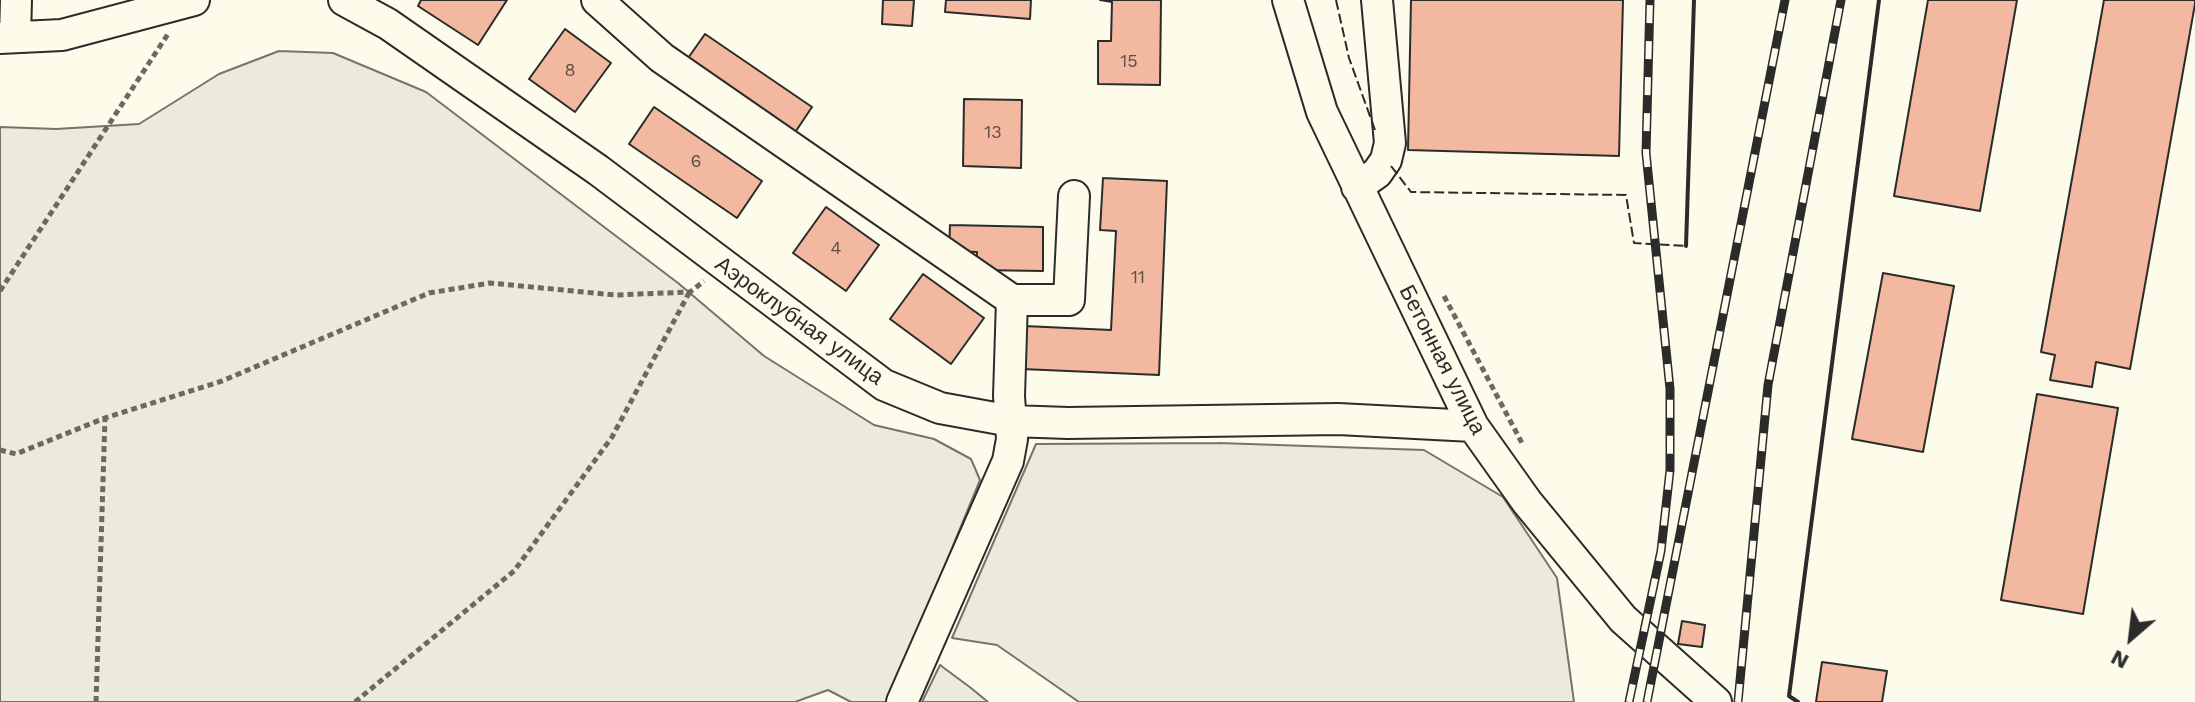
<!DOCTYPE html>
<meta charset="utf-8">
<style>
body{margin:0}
#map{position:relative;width:2195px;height:702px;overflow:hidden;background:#fdfbea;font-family:"Work Sans",sans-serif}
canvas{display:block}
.north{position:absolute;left:2091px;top:598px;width:80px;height:80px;-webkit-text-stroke:6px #fdfbea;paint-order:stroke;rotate:208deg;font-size:22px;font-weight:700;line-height:32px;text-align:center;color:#2b2b2b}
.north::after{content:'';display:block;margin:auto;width:28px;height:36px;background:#2b2b2b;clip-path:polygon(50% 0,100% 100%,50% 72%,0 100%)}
</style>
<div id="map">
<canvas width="2195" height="702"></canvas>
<div class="north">N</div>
</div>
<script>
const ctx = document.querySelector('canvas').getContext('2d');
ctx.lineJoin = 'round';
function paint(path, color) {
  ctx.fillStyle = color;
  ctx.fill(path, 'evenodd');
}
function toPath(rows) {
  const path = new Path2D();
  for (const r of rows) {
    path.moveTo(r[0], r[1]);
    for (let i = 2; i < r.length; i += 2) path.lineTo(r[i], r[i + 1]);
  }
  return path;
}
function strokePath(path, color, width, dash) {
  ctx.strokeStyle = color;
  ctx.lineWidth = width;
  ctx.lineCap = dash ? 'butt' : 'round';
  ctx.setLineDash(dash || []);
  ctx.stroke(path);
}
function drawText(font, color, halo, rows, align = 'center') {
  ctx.font = font + ' "Work Sans",sans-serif';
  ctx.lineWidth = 6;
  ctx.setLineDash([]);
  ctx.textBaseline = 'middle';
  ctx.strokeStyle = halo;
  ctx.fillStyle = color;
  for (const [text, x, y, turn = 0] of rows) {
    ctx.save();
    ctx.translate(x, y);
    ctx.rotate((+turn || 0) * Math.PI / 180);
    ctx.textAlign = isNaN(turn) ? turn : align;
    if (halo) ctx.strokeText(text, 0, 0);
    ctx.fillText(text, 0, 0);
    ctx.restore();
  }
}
const green = toPath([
 [279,51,333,53,426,92,678,283,764,356,874,425,934,439,971,459,980,480,889,702,851,702,828,690,795,702,0,702,0,127,56,129,139,124,219,74,279,51],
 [1219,443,1424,450,1503,497,1557,578,1574,702,1079,702,997,645,952,638,1036,444,1219,443],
 [940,665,971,688,988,702,922,702,940,665]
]);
const building = toPath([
 [421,0,507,0,478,45,418,6,421,0],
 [883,0,914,0,912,26,882,24,883,0],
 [946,0,1031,0,1030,19,945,12,946,0],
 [1100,0,1161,0,1160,85,1098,84,1098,41,1111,41,1112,2,1100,0],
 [1411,0,1623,0,1619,156,1408,150,1411,0],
 [1928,0,2017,0,1980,211,1894,196,1928,0],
 [2104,0,2195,0,2195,4,2130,369,2096,362,2092,387,2050,380,2055,355,2041,352,2104,0],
 [565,29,611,63,575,112,529,79,565,29],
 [705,34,812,107,794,134,686,61,705,34],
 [964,99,1022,100,1021,168,963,166,964,99],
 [654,107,762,181,737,218,629,144,654,107],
 [1103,178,1167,181,1159,375,1022,369,1024,326,1111,330,1116,231,1100,230,1103,178],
 [826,207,879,245,846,291,793,253,826,207],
 [950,225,1043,227,1043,271,976,270,977,252,949,251,950,225],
 [1883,273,1954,286,1923,452,1852,439,1883,273],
 [923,274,984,318,951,364,890,319,923,274],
 [2037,394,2118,408,2083,614,2001,600,2037,394],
 [1682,621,1705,625,1702,647,1678,644,1682,621],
 [1822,662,1887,671,1882,702,1816,702,1822,662]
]);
const path = toPath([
 [0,291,168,34],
 [1444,296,1522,443],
 [0,450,16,454,105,418,222,381,429,293,490,283,615,295,690,292,704,281],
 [96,702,105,418],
 [355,702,514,571,612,437,689,293]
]);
const minor = toPath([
 [344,0,388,24,598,170,884,385,940,408,1011,421,1068,423,1338,419,1473,426],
 [597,0,662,58,1012,300],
 [1288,0,1322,112,1473,426,1527,502,1623,619,1716,702],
 [15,37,16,0],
 [0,38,62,35,194,0],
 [1357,187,1377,173,1386,160,1390,143,1377,0],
 [902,702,1008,461,1012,439,1009,396,1012,300,1069,300,1074,196]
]);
const rail = toPath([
 [1629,702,1661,551,1670,470,1670,389,1646,153,1650,0],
 [1647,702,1785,0],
 [1738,702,1768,385,1841,0]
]);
const fence = toPath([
 [1336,0,1349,58,1375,130],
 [1391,166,1411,192,1626,195,1634,243,1686,246]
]);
const wall = toPath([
 [1686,246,1694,0],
 [1798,702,1789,696,1879,0]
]);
const numberNames = [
 ["15",1129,62],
 ["8",570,71],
 ["13",993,133],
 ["6",696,162],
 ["4",836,249],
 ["11",1138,278]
];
const streetNames = [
 ["Аэроклубная улица",799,321,36],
 ["Бетонная улица",1442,360,63]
];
paint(green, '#ecebdb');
strokePath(green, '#74746e', 2);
paint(building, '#f2b8a0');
strokePath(building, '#2b2b2b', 2);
strokePath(minor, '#2b2b2b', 34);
strokePath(path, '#6a6964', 5, [6, 4]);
strokePath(minor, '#fdfbea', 30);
strokePath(rail, '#2b2b2b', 9);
strokePath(rail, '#fdfbea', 6, [18]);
strokePath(fence, '#2b2b2b', 2, [10, 4]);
strokePath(wall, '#2b2b2b', 4);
drawText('18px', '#5d4e48', null, numberNames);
drawText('22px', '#2b2b2b', '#fdfbea', streetNames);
</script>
